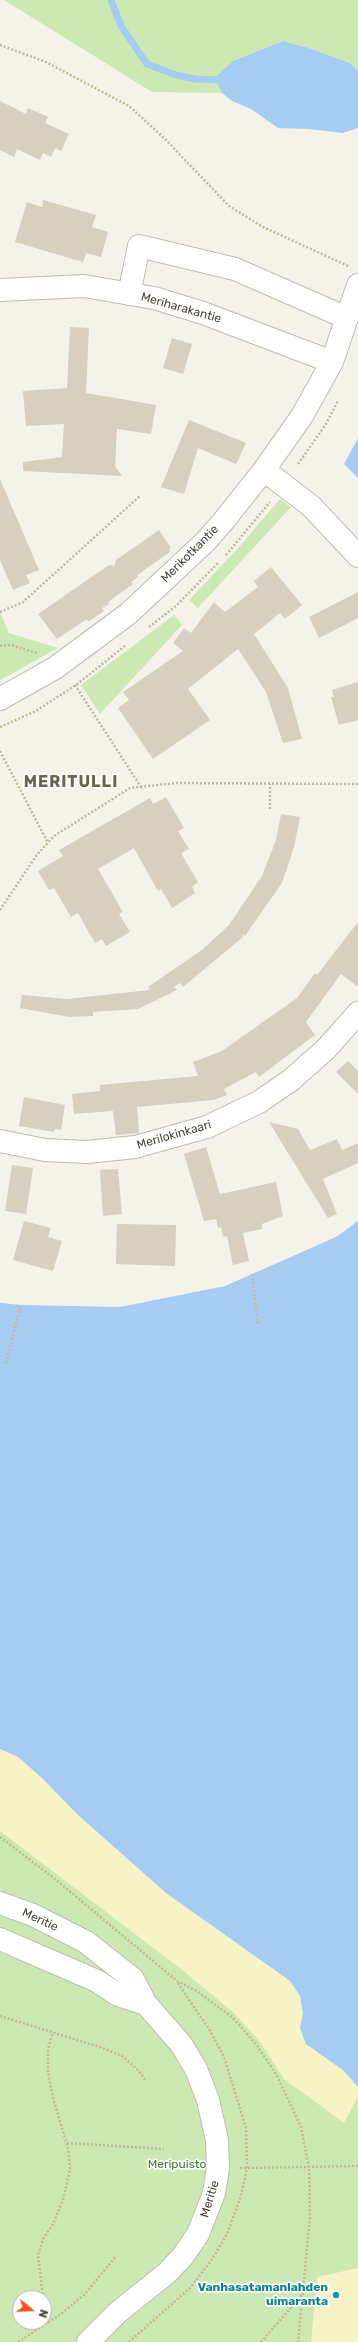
<!DOCTYPE html>
<style>
body{margin:0}
#map{position:relative;width:358px;height:2342px;overflow:hidden;background:#f5f2ea;font-family:Rubik,sans-serif}
canvas{display:block}
.north{position:absolute;left:12px;top:2290px;width:40px;height:40px;box-sizing:border-box;background:#fff;border:1px solid #b6b4af;border-radius:50%;rotate:108deg;font-size:11px;font-weight:700;line-height:16px;text-align:center;color:#494438}
.north::after{content:'';display:block;margin:auto;width:14px;height:18px;background:#f9501d;clip-path:polygon(50% 0,100% 100%,50% 72%,0 100%)}
</style>
<div id="map">
<canvas width="358" height="2342"></canvas>
<div class="north">N</div>
</div>
<script>
const ctx = document.querySelector('canvas').getContext('2d');
ctx.lineJoin = 'round';
function paint(path, color) {
  ctx.fillStyle = color;
  ctx.fill(path, 'evenodd');
}
function toPath(rows) {
  const path = new Path2D();
  for (const r of rows) {
    path.moveTo(r[0], r[1]);
    for (let i = 2; i < r.length; i += 2) path.lineTo(r[i], r[i + 1]);
  }
  return path;
}
function strokePath(path, color, width, dash) {
  ctx.strokeStyle = color;
  ctx.lineWidth = width;
  ctx.lineCap = dash ? 'butt' : 'round';
  ctx.setLineDash(dash || []);
  ctx.stroke(path);
}
function drawText(font, color, halo, rows, align = 'center') {
  ctx.font = font + ' Rubik,sans-serif';
  ctx.lineWidth = 3.5;
  ctx.setLineDash([]);
  ctx.textBaseline = 'middle';
  ctx.strokeStyle = halo;
  ctx.fillStyle = color;
  for (const [text, x, y, turn = 0] of rows) {
    ctx.save();
    ctx.translate(x, y);
    ctx.rotate((+turn || 0) * Math.PI / 180);
    ctx.textAlign = isNaN(turn) ? turn : align;
    if (halo) ctx.strokeText(text, 0, 0);
    ctx.fillText(text, 0, 0);
    ctx.restore();
  }
}
const green = toPath([
 [4,0,358,0,358,71,350,63,309,48,283,41,233,61,214,78,222,93,152,92],
 [280,499,291,507,198,608,189,600,239,547],
 [0,612,9,633,58,648,0,680],
 [174,615,182,625,100,714,81,685],
 [0,1749,300,2028,358,2087,358,2342,0,2342],
 [20,2298,44,2298,44,2322,20,2322]
]);
const sand = toPath([
 [0,1749,18,1757,43,1778,78,1815,121,1854,219,1932,290,1981,300,1996,303,2013,300,2028,306,2044,343,2070,358,2087,358,2096,344,2123,284,2079,260,2042,234,2013,181,1969,0,1831],
 [358,2268,358,2342,311,2342,317,2277]
]);
const water = toPath([
 [283,41,309,48,350,63,358,71,358,128,343,133,309,129,278,128,251,109,232,101,222,93,214,78,233,61],
 [358,438,358,478,344,464],
 [358,1221,358,2087,343,2070,306,2044,300,2028,303,2013,300,1996,290,1981,166,1893,78,1815,42,1778,18,1757,0,1749,0,1303,21,1305,120,1307,225,1286,336,1237]
]);
const stream = toPath([
 [111,0,121,26,147,64,176,75,195,79,222,80]
]);
const building = toPath([
 [0,101,26,114,28,108,48,117,45,123,69,134,61,151,55,148,51,157,43,153,40,160,17,149,14,157,0,150],
 [43,200,96,215,92,227,108,232,101,257,86,253,83,262,15,242,27,202,42,207],
 [70,327,89,328,86,393,156,405,151,434,117,429,115,466,122,476,23,471,23,462,62,457,64,424,26,426,23,391,67,388],
 [172,338,192,344,183,374,163,368],
 [189,420,246,443,236,464,198,448,184,494,161,487],
 [0,479,39,570,26,575,30,583,13,590,0,560],
 [159,530,171,548,169,549,170,552,137,575,138,577,131,582,133,584,108,602,109,604,102,608,104,611,88,622,87,619,57,639,38,614,109,565,114,566,116,560],
 [271,567,302,605,285,619,280,613,254,634,288,688,302,739,283,743,266,692,238,649,188,689,210,720,153,759,118,708,129,700,123,692,183,651,173,643,184,628,191,633,214,602,225,612,258,587,254,581],
 [358,592,358,618,319,638,309,617],
 [358,682,358,720,339,725,331,697,334,697,332,690],
 [166,797,184,828,178,831,189,849,181,853,198,882,192,887,195,893,172,908,161,889,158,891,134,848,98,869,123,912,119,914,130,932,106,946,102,939,95,943,78,913,71,917,54,888,49,890,38,871,63,856,59,850,150,798,153,804],
 [281,814,300,817,294,847,282,883,245,936,243,934,243,937,183,987,180,983,174,987,177,990,138,1009,93,1012,93,1016,69,1017,20,1008,22,995,67,999,150,990,148,987,202,950,229,925,262,876,276,840],
 [358,922,358,987,341,974,306,1022,315,1035,259,1077,256,1072,224,1089,227,1095,213,1100,137,1107,139,1133,116,1135,113,1111,74,1114,72,1094,100,1091,100,1085,198,1076,193,1062,222,1051,297,998,315,973,317,975],
 [348,1061,358,1071,358,1094,336,1072],
 [24,1097,65,1105,61,1130,55,1129,54,1132,19,1126],
 [269,1122,298,1129,310,1150,337,1139,342,1150,358,1143,358,1163,323,1179,337,1214,328,1218],
 [206,1147,220,1194,276,1182,283,1216,262,1224,262,1229,243,1233,249,1261,233,1265,227,1236,223,1237,221,1227,218,1228,216,1219,204,1221,184,1154],
 [12,1165,33,1168,26,1214,5,1211],
 [118,1169,122,1214,103,1216,100,1170],
 [24,1221,51,1228,48,1237,62,1241,53,1271,13,1260],
 [117,1224,176,1225,175,1266,116,1264]
]);
const path = toPath([
 [0,45,46,62,129,106,164,138,229,206,263,227,348,266],
 [298,464,326,424,338,401],
 [226,555,270,502],
 [0,612,23,602,140,496],
 [149,627,177,605,218,563],
 [0,646,11,645,37,653],
 [75,685,141,787],
 [0,727,36,711,76,685,126,645],
 [0,751,48,843],
 [270,809,270,784],
 [0,910,36,856,54,836,130,788,177,783,358,784],
 [252,1274,258,1324],
 [6,1363,21,1305],
 [0,1837,55,1879,177,1981,195,1990,232,2017,256,2044,276,2074,301,2127,309,2168,310,2217,298,2342],
 [0,2016,100,2047,122,2056,139,2071,146,2081],
 [67,2143,164,2149],
 [165,2165,197,2166],
 [240,2168,358,2166],
 [43,2298,38,2255,43,2239,53,2224,63,2200,70,2169,68,2148,53,2098,48,2072,48,2049,53,2032],
 [44,2307,46,2324],
 [18,2342,61,2314,85,2294,116,2256],
 [129,2342,190,2288,211,2261,227,2234,241,2196,247,2168,246,2128,224,2057,209,2029,177,1982],
 [261,2342,303,2294]
]);
const minor = toPath([
 [0,290,84,286,154,298,203,313,332,362],
 [129,294,139,246,235,269,347,318],
 [264,470,311,506,358,556],
 [0,699,55,668,128,614,205,542,222,523,264,470,302,416,332,362,358,285],
 [0,1141,45,1150,87,1152,135,1147,207,1127,259,1102,291,1080,326,1049,358,1013],
 [0,1903,33,1915,86,1942,133,1979,146,2004,181,2044,196,2069,208,2100,217,2140,218,2168,214,2193,198,2234,183,2256,167,2273,117,2313,88,2342],
 [0,1939,97,1981,118,1995,146,2004]
]);
const markers = [
 [336,2295,4,"#0f9aa8"]
];
const streetNames = [
 ["Meriharakantie",181,308,16],
 ["Merikotkantie",190,554,-45],
 ["Merilokinkaari",174,1135,-16],
 ["Meritie",40,1920,25],
 ["Meritie",210,2199,-73]
];
const parkNames = [
 ["Meripuisto",177,2165]
];
const cultureNames = [
 ["Vanhasatamanlahden",328,2288],
 ["uimaranta",328,2302]
];
const districtNames = [
 ["MERITULLI",71,782]
];
paint(green, '#cce9b3');
paint(sand, '#f8f2c7');
paint(water, '#a7ccf1');
strokePath(stream, '#a7ccf1', 7);
paint(building, '#d7cfbf');
strokePath(minor, '#c0bbac', 24);
strokePath(path, '#c2b89d', 2.5, [2, 2]);
strokePath(minor, '#fff', 22);
for (const [x, y, r, color] of markers) {
  const dot = new Path2D();
  dot.arc(x, y, r, 0, 2 * Math.PI);
  ctx.fillStyle = color;
  ctx.fill(dot);
  strokePath(dot, '#fff', 1.5);
}
drawText('12px', '#494438', '#fff', streetNames);
drawText('12px', '#427b2a', '#fff', parkNames);
drawText('bold 12px', '#0d838f', '#fff', cultureNames, 'right');
ctx.letterSpacing = '1px';
drawText('bold 16px', '#6c634f', '#fff', districtNames);
ctx.letterSpacing = '0px';
</script>
